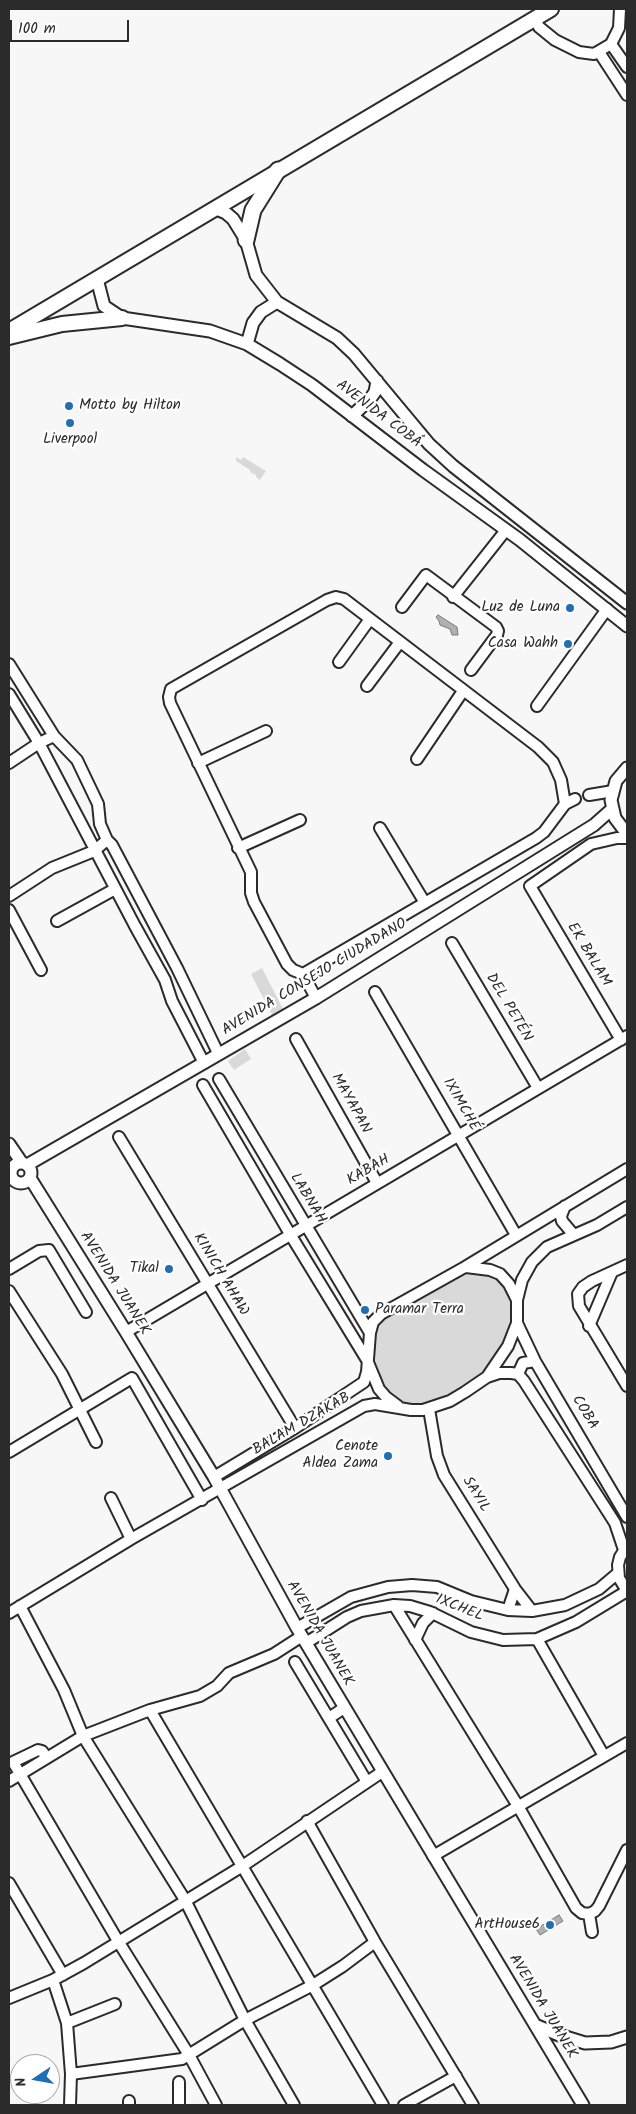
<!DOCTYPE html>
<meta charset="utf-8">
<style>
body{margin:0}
#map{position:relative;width:636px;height:2114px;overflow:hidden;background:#f7f7f7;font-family:Kalam,sans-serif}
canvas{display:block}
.frame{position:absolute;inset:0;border:10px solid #2b2b2b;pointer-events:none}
.north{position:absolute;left:10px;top:2054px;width:50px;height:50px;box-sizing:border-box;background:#fff;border:1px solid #aaa;border-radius:50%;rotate:258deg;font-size:14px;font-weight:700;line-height:20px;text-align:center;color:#2b2b2b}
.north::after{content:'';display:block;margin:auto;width:18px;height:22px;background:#1f6fb2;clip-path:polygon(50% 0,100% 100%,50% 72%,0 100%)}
.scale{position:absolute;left:10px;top:20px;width:119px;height:22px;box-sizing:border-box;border:2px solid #2b2b2b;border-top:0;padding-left:6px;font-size:15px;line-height:18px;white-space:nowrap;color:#2b2b2b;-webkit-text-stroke:4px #fff;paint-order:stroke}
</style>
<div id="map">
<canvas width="636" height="2114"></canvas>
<div class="frame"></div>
<div class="north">N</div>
<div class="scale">100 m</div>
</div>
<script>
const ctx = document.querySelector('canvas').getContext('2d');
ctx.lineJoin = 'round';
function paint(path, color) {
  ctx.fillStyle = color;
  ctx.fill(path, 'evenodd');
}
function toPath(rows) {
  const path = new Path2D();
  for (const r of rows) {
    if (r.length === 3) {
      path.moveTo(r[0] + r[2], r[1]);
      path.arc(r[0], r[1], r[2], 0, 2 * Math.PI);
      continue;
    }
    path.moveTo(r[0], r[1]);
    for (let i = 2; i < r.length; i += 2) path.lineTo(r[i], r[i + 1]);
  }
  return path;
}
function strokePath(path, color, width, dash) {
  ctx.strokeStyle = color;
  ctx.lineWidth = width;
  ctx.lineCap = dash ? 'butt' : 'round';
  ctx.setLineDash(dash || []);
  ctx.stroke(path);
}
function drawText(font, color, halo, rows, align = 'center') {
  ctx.font = font + ' Kalam,sans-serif';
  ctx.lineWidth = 4.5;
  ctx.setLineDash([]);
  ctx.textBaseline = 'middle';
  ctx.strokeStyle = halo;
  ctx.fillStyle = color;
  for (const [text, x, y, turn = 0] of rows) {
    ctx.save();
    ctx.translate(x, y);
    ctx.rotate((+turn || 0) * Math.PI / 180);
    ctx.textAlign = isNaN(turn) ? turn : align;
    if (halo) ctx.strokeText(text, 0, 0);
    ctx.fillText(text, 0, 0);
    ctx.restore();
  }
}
const green = toPath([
 [236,457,241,460,243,457,266,471,260,480,256,477,256,475,250,472,250,470,236,461],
 [262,968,285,1013,274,1019,251,974],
 [245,1049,251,1059,234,1070,228,1061],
 [466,1269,499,1276,514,1299,514,1324,504,1345,485,1372,471,1384,427,1405,406,1406,388,1393,374,1374,370,1359,375,1322]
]);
const water = toPath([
 [438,615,457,627,458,635,452,635,450,629,440,625,439,621,436,617,438,615],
 [559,1915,563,1921,540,1935,536,1929,559,1915]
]);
const minor = toPath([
 [535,19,539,27,555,40,579,52,594,54,611,44,619,28,620,9],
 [611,44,627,67],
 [599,52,627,95],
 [453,597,506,530],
 [402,607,426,575,496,627,498,631,497,635,471,670],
 [339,662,370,619],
 [9,664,54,736],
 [367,686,400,642],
 [9,694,39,743,135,926,165,980,172,1001,204,1063],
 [537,706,607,609],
 [417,759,463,691],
 [9,763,39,743,54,736,77,760,98,804,100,824,107,840,112,845,177,968,218,1053],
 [198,763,266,731],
 [589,795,613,791],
 [380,828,425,903],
 [238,848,300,820],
 [9,896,52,868,94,851,107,840],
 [9,910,41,970],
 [57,921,115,889],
 [452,943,538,1088],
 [303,974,536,838,544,832,565,804,575,799],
 [375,992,516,1235],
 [316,998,303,974,293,970,287,964,254,902,251,893,251,872,170,703,169,697,171,689,327,600,336,597,344,599,538,747,553,762,561,780,565,804],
 [296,1039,377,1183],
 [621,1040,530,886,591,844,617,838,627,838],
 [219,1079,370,1333],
 [203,1085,290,1234,367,1360,379,1389,386,1397,398,1406],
 [119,1137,295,1428],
 [9,1173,11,1172],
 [565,1206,561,1216,562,1221,573,1234],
 [627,1265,592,1281,583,1287,578,1294,579,1306,627,1386],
 [466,1267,490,1270,500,1274,509,1284,517,1300],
 [9,1269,39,1251,49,1250,86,1312],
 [9,1291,62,1374,96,1442],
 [517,1323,535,1361,627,1517],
 [589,1326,612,1272],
 [126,1332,627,1036],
 [518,1374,523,1363,535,1361],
 [487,1377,499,1373,511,1373,518,1374,524,1381,615,1523,624,1550],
 [429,1409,437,1456,444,1475,515,1589,532,1611],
 [9,1452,132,1378,202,1500],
 [214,1477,295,1428,364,1382,367,1372,370,1333,373,1322,381,1314,465,1267,627,1169],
 [131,1539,364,1406,375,1404,411,1410,423,1410,450,1401,465,1392,487,1377,508,1346,517,1323,517,1300,522,1280,532,1262,547,1247,597,1225,627,1207],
 [627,1546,620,1557,618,1565,619,1578,627,1591],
 [394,1605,518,1806,576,1908,582,1913,589,1914,595,1911,599,1906,627,1850],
 [20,1606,64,1690,83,1736,185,1900,245,2020,294,2105],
 [508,1610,515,1589],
 [9,1613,131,1539,111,1498],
 [297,1628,351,1597,388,1587,412,1585,437,1587,471,1601,508,1610,532,1611,565,1605,599,1589,618,1573],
 [537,1639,604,1756],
 [415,1640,423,1623,433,1613],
 [306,1643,347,1617,361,1611,394,1605,410,1606,430,1612,471,1632,503,1640,537,1639,576,1622,627,1591],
 [295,1662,367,1782],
 [150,1710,383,2105],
 [329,1718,344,1708],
 [47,1758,42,1751,38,1750,13,1762,118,1941,189,2055,216,2105],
 [9,1781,83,1736,150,1710,200,1696,217,1686,229,1673,274,1654,302,1636],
 [307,1821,375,1942,473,2105],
 [433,1856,627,1743],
 [9,1883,63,1975],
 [589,1914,592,1932],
 [53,1980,67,2023,71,2074,70,2105],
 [9,1998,53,1980,84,1963,241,1867,382,1772],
 [67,2023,115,2004],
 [71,2074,182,2059,245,2020,313,1985,343,1966,375,1942],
 [129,2105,129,2101],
 [179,2105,179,2082],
 [404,2105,456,2076]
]);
const tertiary = toPath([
 [214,208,226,213,233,219,246,240,256,275,277,302,337,338,354,354,429,444,453,466,627,603],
 [97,279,104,306,122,318,210,331,247,344,280,364,312,385,423,470,520,540,627,626],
 [247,344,253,323,261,312,277,302],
 [352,416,370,399,375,392,377,381],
 [627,768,616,781,611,800,615,818,627,834],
 [9,1144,22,1163],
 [21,1173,10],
 [27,1165,316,998,594,825,612,809],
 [30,1178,126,1332,214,1477,297,1628,583,2105],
 [535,2025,559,2035,585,2043,611,2042,627,2037]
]);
const secondary = toPath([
 [9,331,551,9],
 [9,337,62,324,122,318]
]);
const primary = toPath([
 [246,240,253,210,278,170]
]);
const markers = [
 [69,406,5,"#1f6fb2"],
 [70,423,5,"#1f6fb2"],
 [570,608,5,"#1f6fb2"],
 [568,644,5,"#1f6fb2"],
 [169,1269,5,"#1f6fb2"],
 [365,1310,5,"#1f6fb2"],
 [388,1456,5,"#1f6fb2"],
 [550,1925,5,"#1f6fb2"]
];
const poiNames = [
 ["Motto by Hilton",79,406,"left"],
 ["Liverpool",70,440,"center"],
 ["Luz de Luna",560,608],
 ["Casa Wahh",558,644],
 ["Tikal",159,1269],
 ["Paramar Terra",375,1310,"left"],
 ["Cenote",378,1447],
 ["Aldea Zama",378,1464],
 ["ArtHouse6",540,1925]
];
const streetNames = [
 ["AVENIDA COBÁ",378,415,37],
 ["EK BALAM",588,955,59],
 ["AVENIDA CONSEJO CIUDADANO",315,978,-31],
 ["DEL PETÉN",508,1008,59],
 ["MAYAPAN",350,1104,61],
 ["IXIMCHÉ",460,1105,60],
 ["KABAH",369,1171,-30],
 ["LABNAH",307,1199,59],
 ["KINICH AHAW",220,1275,59],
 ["AVENIDA JUANEK",114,1284,58],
 ["COBA",584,1413,59],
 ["BALAM DZAKAB",302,1425,-30],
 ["SAYIL",475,1495,58],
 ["IXCHEL",459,1609,22],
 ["AVENIDA JUANEK",319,1634,60],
 ["AVENIDA JUANEK",542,2007,59]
];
paint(green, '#d9d9d9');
paint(water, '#b0b0b0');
strokePath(water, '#7b7b7b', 1);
strokePath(minor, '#2b2b2b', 14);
strokePath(tertiary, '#2b2b2b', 15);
strokePath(secondary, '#2b2b2b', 18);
strokePath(primary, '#2b2b2b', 19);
strokePath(minor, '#fff', 10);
strokePath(tertiary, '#fff', 11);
strokePath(secondary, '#fff', 14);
strokePath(primary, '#fff', 15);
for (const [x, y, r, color] of markers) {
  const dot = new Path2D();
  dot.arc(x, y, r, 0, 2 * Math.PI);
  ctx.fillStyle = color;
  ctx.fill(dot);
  strokePath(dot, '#fff', 2);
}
drawText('15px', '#2b2b2b', '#fff', poiNames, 'right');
drawText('15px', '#2b2b2b', '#fff', streetNames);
</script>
